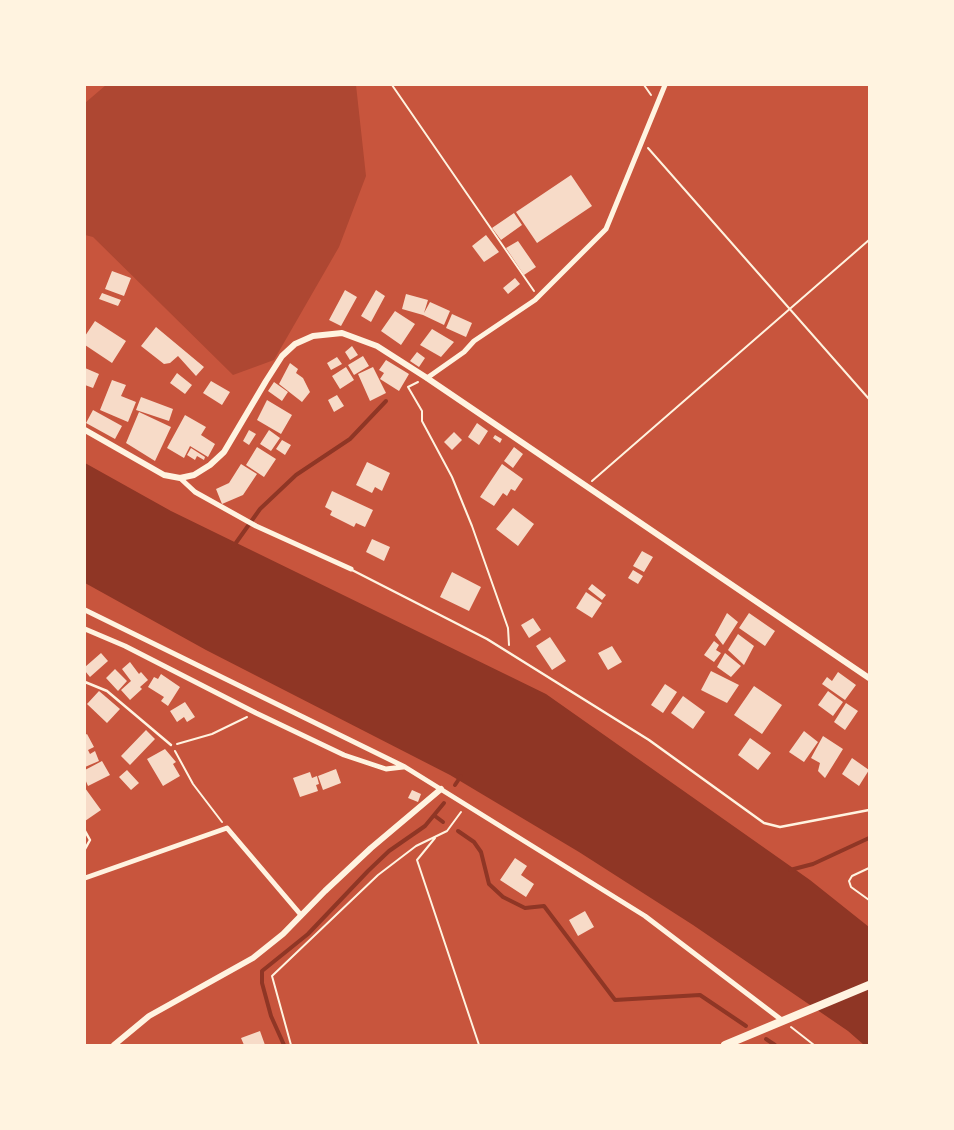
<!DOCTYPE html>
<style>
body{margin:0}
#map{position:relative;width:954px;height:1130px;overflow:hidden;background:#c8553d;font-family:Commissioner,sans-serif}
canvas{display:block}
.frame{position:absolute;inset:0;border:86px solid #fff3e0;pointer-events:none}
</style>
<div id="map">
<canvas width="954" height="1130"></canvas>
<div class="frame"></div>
</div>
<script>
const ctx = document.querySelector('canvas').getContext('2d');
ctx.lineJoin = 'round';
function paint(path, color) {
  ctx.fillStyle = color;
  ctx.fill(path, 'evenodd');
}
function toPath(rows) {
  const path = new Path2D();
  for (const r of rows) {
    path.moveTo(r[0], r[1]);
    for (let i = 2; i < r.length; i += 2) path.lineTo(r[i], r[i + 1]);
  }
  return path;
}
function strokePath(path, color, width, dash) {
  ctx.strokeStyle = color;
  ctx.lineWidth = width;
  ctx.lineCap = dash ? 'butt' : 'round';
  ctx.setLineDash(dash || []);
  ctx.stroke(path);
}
const green = toPath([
 [106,85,356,85,366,176,339,247,274,360,233,375,93,237,85,235,85,103]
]);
const water = toPath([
 [85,463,171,511,546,694,810,880,869,927,869,1045,864,1045,848,1031,693,925,579,852,450,775,206,650,85,583]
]);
const stream = toPath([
 [233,547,260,509,296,475,350,439,386,401],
 [455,785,461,776],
 [435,816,443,822],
 [458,831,474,842,481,852,489,884,503,897,525,908,544,906,615,1000,700,995,746,1026],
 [790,870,813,864,869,838],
 [766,1039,775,1045],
 [284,1045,271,1016,262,983,262,971,308,934,368,871,389,851,425,826,444,803]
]);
const building = toPath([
 [571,175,592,206,537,243,516,212],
 [514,213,522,225,501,240,492,228],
 [486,235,499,252,484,262,472,246],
 [518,241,536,267,524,275,506,248],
 [112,271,131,278,124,296,105,289],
 [515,278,520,284,508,294,503,288],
 [345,290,357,297,341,326,329,320],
 [376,290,385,296,371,322,361,316],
 [102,293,121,300,118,306,99,299],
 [406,294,428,300,424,313,430,302,450,311,444,325,423,315,402,309],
 [395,311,415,324,401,345,381,331],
 [452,314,472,323,466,337,446,328],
 [95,321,126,341,112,363,85,345,85,336],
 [156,327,204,367,196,376,178,356,170,363,164,364,141,346],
 [432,329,454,342,441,357,420,345],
 [352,346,358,355,350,360,345,352],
 [417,352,425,358,419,367,410,361],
 [363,356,369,366,354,375,348,365],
 [337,357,342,364,331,370,327,363],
 [386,360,409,374,399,391,380,379,384,373,379,370],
 [290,363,298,369,296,373,303,378,310,392,302,402,279,384],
 [346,367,354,380,340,389,332,376],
 [373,367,386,393,370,401,358,374],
 [85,368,99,374,93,388,85,385],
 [177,373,192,385,185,394,170,383],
 [112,380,126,385,121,396,136,402,128,422,100,410],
 [211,381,230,392,222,405,203,393],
 [274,382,288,392,282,401,268,391],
 [337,395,344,406,334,412,328,400],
 [141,397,173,409,169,421,136,410],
 [267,400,292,415,281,434,257,420],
 [93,410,122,426,115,439,86,423],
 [139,412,171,427,155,461,126,443],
 [185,415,206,427,201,435,215,444,208,457,190,446,184,458,167,448],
 [477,423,488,431,479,445,468,437],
 [249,430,256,434,249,445,243,441],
 [269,430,280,438,271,451,260,444],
 [454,432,462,440,452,450,444,442],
 [495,435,502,439,500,443,493,438],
 [282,440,291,445,285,455,276,449],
 [257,447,276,459,264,477,246,465],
 [514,447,523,454,513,468,504,461],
 [191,448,205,457,204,460,197,456,195,460,187,455],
 [367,462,390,473,382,491,375,487,372,493,356,485],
 [241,464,257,474,243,495,222,504,216,489,229,483],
 [502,464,523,479,515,491,511,489,507,496,503,493,494,506,480,497],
 [332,491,373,510,365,527,356,523,354,527,330,515,332,511,325,507],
 [513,508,534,524,518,546,496,529],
 [372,539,390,547,384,561,366,552],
 [642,551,653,557,644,572,633,566],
 [633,570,643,576,638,584,628,578],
 [452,572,481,587,469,611,440,597],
 [592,584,606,595,602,600,588,589],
 [586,592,602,603,592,618,576,608],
 [727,613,738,622,723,645,715,635],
 [749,613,775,631,765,646,739,628],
 [533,618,541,630,529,638,521,625],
 [738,634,754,646,744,665,728,650],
 [550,637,566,661,552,670,536,646],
 [714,641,719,645,716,650,721,653,714,662,704,655],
 [612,646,622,662,608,670,598,653],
 [101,653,108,661,90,677,85,671,85,667],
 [725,653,741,666,731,677,717,667],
 [130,662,139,674,141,672,148,680,140,687,142,689,130,700,121,690,131,681,122,669],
 [115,669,127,681,118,691,106,678],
 [711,671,739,685,727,703,701,690],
 [838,672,856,685,845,700,822,684,827,677,832,681],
 [161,674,180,687,168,706,161,701,164,697,148,687,154,677,158,679],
 [665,684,677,692,663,713,651,705],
 [754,686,782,705,762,734,734,715],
 [99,691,120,709,107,723,87,704],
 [828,691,843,702,833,716,818,705],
 [683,696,705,712,693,729,671,713],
 [185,702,195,717,187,722,184,717,177,722,170,711],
 [846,703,858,711,845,730,834,722],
 [146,730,155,739,130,765,121,756],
 [804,731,818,742,804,762,789,752],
 [87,734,94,747,88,750,90,754,95,751,99,761,85,767,85,735],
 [823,736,843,749,825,778,818,771,820,763,811,758],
 [750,738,771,753,758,770,738,755],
 [165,749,176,762,173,764,180,776,163,786,147,759],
 [852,758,869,770,859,786,842,774],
 [102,761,110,775,88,786,85,779,85,770],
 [336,769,341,783,323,790,318,776],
 [127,770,139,783,131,790,119,777],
 [310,772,312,778,317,776,319,784,316,785,318,791,300,797,293,778],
 [85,788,101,810,85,821],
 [412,790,421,794,418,802,408,798],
 [515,858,527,866,521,875,534,884,526,897,500,880],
 [585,911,594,927,578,936,569,920],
 [260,1031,265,1045,244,1045,241,1038]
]);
const path = toPath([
 [392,85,534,291],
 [644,85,651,95],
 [648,148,869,399],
 [418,382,408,387,422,411,422,421,452,477,472,526,508,628,509,645],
 [592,481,869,240],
 [177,744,212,734,247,717],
 [175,751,193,784,222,822],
 [435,838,417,860,479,1045],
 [869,868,852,876,849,881,851,887,869,900],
 [791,1027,814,1045],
 [291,1045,272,976,378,875,416,846,447,831,461,812]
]);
const service = toPath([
 [352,570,487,639,649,740,764,823,780,827,869,810],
 [85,682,107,691,171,745],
 [85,831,90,840,85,849]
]);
const minor = toPath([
 [427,378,464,352,474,341,535,300,606,229,665,85],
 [180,478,195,492,256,526,351,569],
 [85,610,405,767,645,916,783,1021],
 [85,629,125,646,256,713,344,755,386,769,403,767],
 [85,878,227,828,301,915]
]);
const tertiary = toPath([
 [85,430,164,475,180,478,194,475,210,465,224,452,266,381,282,356,295,344,313,336,342,333,377,346,427,378,869,678],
 [114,1045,149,1016,253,958,283,934,325,891,371,848,441,789]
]);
const secondary = toPath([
 [725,1045,869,985]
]);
paint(green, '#ae4732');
paint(water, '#8f3625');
strokePath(stream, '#8f3625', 4);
paint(building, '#f7dbc8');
strokePath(path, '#fff3e0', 2);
strokePath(service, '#fff3e0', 2.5);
strokePath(minor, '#fff3e0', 5);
strokePath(tertiary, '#fff3e0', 6);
strokePath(secondary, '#fff3e0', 8);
</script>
